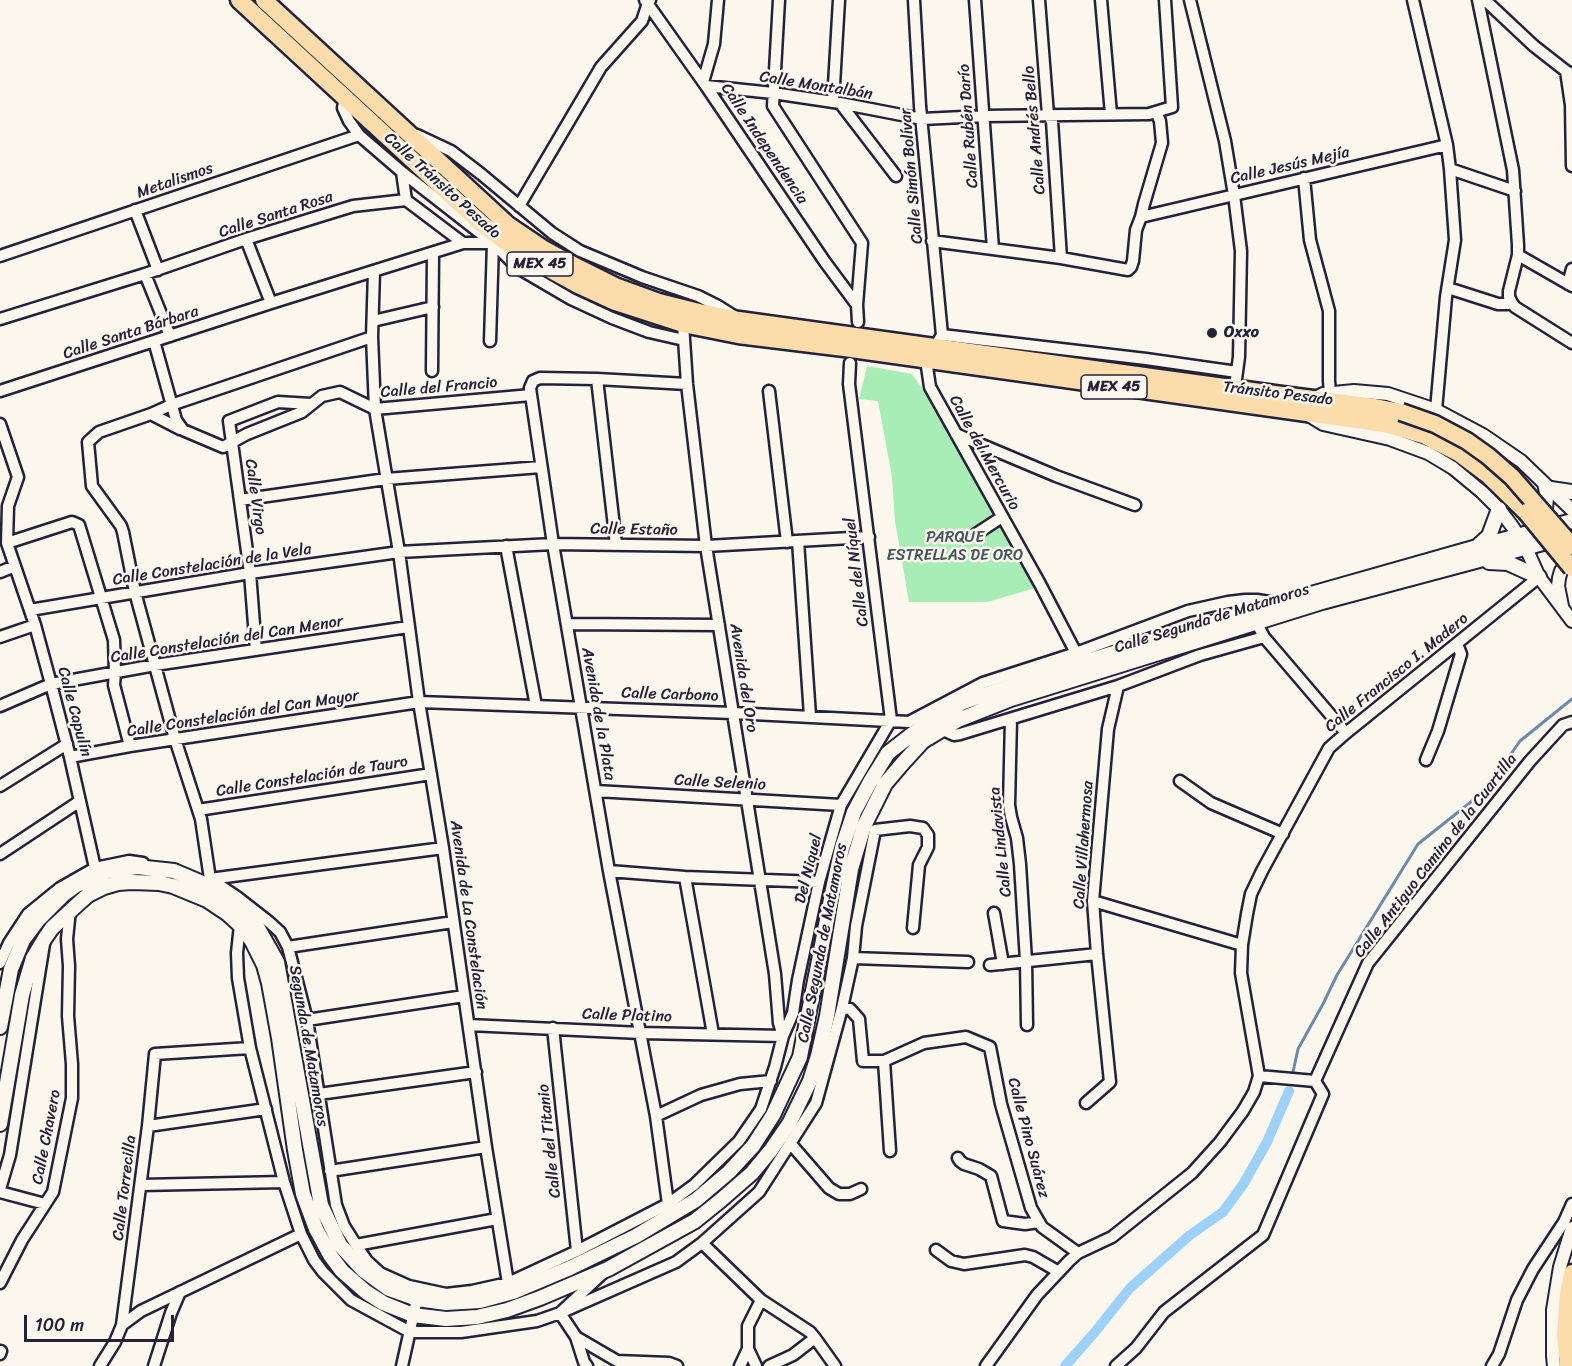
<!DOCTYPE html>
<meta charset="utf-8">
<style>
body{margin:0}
#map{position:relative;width:1572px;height:1366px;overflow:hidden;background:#fbf7ec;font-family:Sriracha,sans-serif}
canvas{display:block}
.scale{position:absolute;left:24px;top:1315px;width:150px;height:27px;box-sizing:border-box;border:3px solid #22223b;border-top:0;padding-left:8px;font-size:18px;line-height:21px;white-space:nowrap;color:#22223b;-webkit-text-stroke:4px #fbf7ec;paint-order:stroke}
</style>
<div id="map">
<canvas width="1572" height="1366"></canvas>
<div class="scale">100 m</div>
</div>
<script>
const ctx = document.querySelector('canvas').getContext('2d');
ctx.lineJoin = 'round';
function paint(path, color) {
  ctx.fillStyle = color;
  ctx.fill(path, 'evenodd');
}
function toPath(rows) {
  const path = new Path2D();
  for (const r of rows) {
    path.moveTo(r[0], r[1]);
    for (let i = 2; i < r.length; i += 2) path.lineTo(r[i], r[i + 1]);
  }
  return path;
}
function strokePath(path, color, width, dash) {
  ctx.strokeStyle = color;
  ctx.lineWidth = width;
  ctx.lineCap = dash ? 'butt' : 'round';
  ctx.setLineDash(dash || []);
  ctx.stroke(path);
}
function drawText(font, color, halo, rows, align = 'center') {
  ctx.font = font + ' Sriracha,sans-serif';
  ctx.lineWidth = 5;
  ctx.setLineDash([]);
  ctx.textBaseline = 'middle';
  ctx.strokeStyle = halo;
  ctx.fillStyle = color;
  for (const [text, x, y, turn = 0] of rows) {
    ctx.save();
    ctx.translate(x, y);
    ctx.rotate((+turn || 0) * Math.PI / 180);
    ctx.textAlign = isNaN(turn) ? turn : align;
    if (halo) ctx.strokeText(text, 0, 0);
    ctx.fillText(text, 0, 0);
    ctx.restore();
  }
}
const green = toPath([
 [867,366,912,374,935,407,1039,587,987,602,909,602,895,521,892,477,878,401,859,399]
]);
const stream = toPath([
 [1293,1072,1298,1049,1323,1004,1337,975,1418,844,1486,790,1520,741,1572,699]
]);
const canal = toPath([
 [1065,1366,1095,1332,1130,1288,1190,1235,1223,1212,1244,1183,1267,1142,1289,1091]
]);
const minor = toPath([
 [645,0,706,86,825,262,857,305],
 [779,0,773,106,862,243,857,305,858,322],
 [914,0,920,106,942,335,935,347],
 [975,0,993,249],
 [1039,0,1048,115,1052,121,1061,258],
 [1101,0,1111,114],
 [1190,0,1225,141,1234,195,1241,251,1239,357,1236,379,1233,388],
 [1413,0,1447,145,1450,169,1455,240,1446,297,1436,410],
 [1478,0,1513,170,1518,245,1518,255,1509,291,1509,297,1512,303],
 [1485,0,1534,46,1566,71,1572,74],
 [1566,71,1571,105,1572,166],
 [703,82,714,44,718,0],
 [706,86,773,93,840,103,922,119,984,116,1149,114,1172,107,1165,0],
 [345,97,343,108,349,121,359,135,402,172,493,243,518,268,571,299,612,318,649,332,684,340],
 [833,102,839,0],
 [840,103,896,176],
 [417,135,451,151,481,174,552,233,580,251,642,277,698,296,718,306,734,316],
 [1450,169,1515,191],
 [402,172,406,200,463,243],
 [1304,178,1310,240,1329,311,1329,381,1330,393],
 [519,206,601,67,642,21,648,3,650,0],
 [135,210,158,270],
 [1141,217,1447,145],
 [246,239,271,303],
 [932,241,1061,258,1128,270,1131,267,1133,261,1136,230,1141,217,1144,204,1162,143,1160,121,1156,112],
 [1518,255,1572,286],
 [0,256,359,135],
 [374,271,372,337,375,409,399,552,419,702,443,848,486,1147,508,1283],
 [145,274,170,336],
 [1568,284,1572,269],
 [1448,288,1498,304,1507,304,1512,303],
 [1512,303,1515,307,1572,343],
 [0,319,145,274,246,239,353,206,406,200],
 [373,321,433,307],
 [683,324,687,384,706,546,775,974,779,1023,783,1036],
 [942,335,1146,359,1237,372],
 [372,337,171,405,151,414,99,432,88,442,92,486,121,526,123,532,135,592,175,739,201,819,210,879,237,897,269,922,280,932,288,947,307,1020,336,1205,344,1226,356,1245,367,1261,380,1273,409,1286,446,1294,472,1291,508,1283,577,1251,668,1204,694,1185,739,1141,761,1109,775,1067,783,1036,793,1013,798,980,819,882,841,805,891,720,849,384,850,363],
 [154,341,176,420,183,430,223,447,247,434,302,412,322,396,340,392,375,409,531,395],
 [490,341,493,243],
 [926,360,930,387,1040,584,1076,653],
 [432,371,433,253],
 [597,379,616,544],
 [0,391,271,303,463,243,493,243,507,247],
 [769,391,787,542],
 [151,414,180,429],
 [0,424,18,477,8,506,7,543,35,625,51,684,70,757,95,868],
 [956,434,1056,476,1135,505],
 [240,500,386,479,541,467],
 [976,534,1002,517],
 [798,541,810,716],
 [7,543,72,522,79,525,114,640,115,673,114,685,130,746],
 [506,546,536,706],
 [0,572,15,566],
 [30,610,250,573,399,552,553,544,706,546,869,537],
 [1253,616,1264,637,1346,733],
 [567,624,719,625],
 [0,637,35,625],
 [256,650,250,573,229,421,278,402,311,404],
 [0,706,51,684,155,665,408,627],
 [1011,719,1009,805,1011,817,1017,838,1020,864,1026,961,1027,1025],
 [939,728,954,735,960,734,1118,686,1200,655,1264,637],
 [70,757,130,746,419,702,733,713,909,722,983,683,1076,653,1188,611,1228,602,1245,600,1257,600,1275,603],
 [1426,760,1438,731,1461,654,1457,644],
 [1180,781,1211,803,1283,834],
 [0,786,67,744],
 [596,791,841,805],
 [198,810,431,774],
 [0,854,80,801],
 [609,871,685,877,819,882],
 [685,877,713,1034],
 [209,882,210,879,443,848],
 [60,888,95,868,129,861,143,863],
 [1093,901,1242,945],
 [994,913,1003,964],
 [240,925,237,953,238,978,250,1048,284,1182,301,1234,314,1260,323,1272,351,1300,410,1332,461,1332,537,1321,560,1313,676,1262,702,1243,759,1192,816,1103,842,1008,853,958,856,926,875,830,910,826,923,828,928,835,928,847,919,865,913,928],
 [288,947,453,922],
 [853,958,968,962],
 [0,963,9,943,28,914,60,888,64,894],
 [990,965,1097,954],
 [842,1008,850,1009,859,1019,863,1061,884,1061,890,1151],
 [307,1020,464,996],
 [469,1025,641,1033,783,1036],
 [553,1028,577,1251],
 [250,1048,155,1054,148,1126,122,1325,141,1311,301,1234],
 [884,1061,924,1043,966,1037,990,1047,1001,1104,1031,1208,1042,1227,1078,1253],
 [1259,1076,1315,1081],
 [319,1094,476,1072],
 [1086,1103,1110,1082,1097,954,1093,901,1108,729,1118,686],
 [656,1116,701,1095,740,1084,771,1081],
 [148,1126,266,1109],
 [790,1143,829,1188,839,1194,850,1194,861,1189],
 [958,1158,960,1161,964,1164,979,1169,991,1176,1003,1221,1025,1224,1039,1222],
 [330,1171,486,1147],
 [141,1185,284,1182],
 [0,1189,10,1155,44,944],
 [0,1192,45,1204],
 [668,1204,656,1116,609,871,553,544,530,388,533,381,540,378,597,379,687,384],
 [702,1243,761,1300,810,1332,815,1338,835,1366],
 [356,1245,497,1219],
 [936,1250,951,1261,964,1264,1025,1255,1033,1257,1059,1272],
 [0,1283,22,1240,53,1192,72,1098,72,1064,68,1016,69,966,67,939,70,910],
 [576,1337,617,1361,669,1363,677,1366],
 [0,1354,1,1351],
 [100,1366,115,1342,122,1325],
 [154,1366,171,1313,180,1292],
 [402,1366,417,1299],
 [587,1366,584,1362,576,1337,560,1313,603,1273],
 [740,1366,748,1349],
 [756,1366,748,1349,748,1326,761,1300],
 [769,1366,793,1355,815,1338],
 [986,1366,1037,1295,1069,1261,1078,1253,1112,1237,1192,1173,1220,1142,1243,1111,1254,1092,1259,1076,1241,973,1242,945,1247,914,1251,894,1262,871,1329,748,1346,733,1539,577],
 [1116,1366,1136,1348,1164,1312,1263,1235,1323,1094,1315,1081,1368,963,1530,761,1563,725,1572,722],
 [1492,1366,1499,1354,1517,1300,1533,1269,1564,1222,1572,1204]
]);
const tertiary = toPath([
 [1317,397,1323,394,1354,391,1388,394,1436,410,1483,435,1521,461,1572,510],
 [1310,416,1323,424,1390,439,1428,453,1453,468,1482,492,1499,509,1512,526,1526,548,1539,577,1572,621],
 [1539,517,1546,509,1547,498,1544,483],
 [1562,606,1558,586,1559,578,1561,571,1571,558],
 [1554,1366,1553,1356,1553,1310,1560,1267,1572,1228]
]);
const secondary = toPath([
 [1551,489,1572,492],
 [1478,546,1489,536,1499,509],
 [1489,562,1508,563,1539,577],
 [0,1027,11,969,23,940,38,920,64,894,75,886,108,871,137,867,174,871,209,886,237,905,255,923,277,962,321,1205,340,1245,363,1270,389,1289,417,1299,446,1303,480,1301,513,1292,570,1268,636,1236,696,1200,729,1172,753,1146,773,1115,800,1057,833,889,842,848,854,812,870,782,888,753,911,735,961,703,1045,674,1251,611,1477,547,1572,521],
 [0,1124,22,995,33,958,45,938,52,928,79,903,88,895,104,887,118,883,132,882,159,883,173,886,207,900,228,914,240,925,252,941,264,965,269,983,279,1038,295,1150,303,1194,316,1229,330,1255,342,1271,366,1292,383,1303,413,1315,446,1319,477,1317,507,1310,540,1298,608,1269,695,1221,721,1200,752,1173,771,1150,789,1124,810,1081,818,1056,827,1016,851,869,864,826,885,784,902,764,923,741,958,720,1011,699,1322,602,1558,539]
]);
const primary = toPath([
 [239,0,482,224,515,249,547,268,578,285,615,302,683,324,738,335,844,348,1385,424,1423,435,1460,454,1488,475,1526,512],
 [264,0,508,225,542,248,579,268,615,286,659,302,699,312,739,320,1282,395,1375,407,1401,412],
 [1568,1366,1565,1334,1568,1294,1572,1273]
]);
const primaryBridge = toPath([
 [1401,412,1435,424,1467,441,1488,456,1512,477,1572,546],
 [1526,512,1572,568]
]);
const markers = [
 [1212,333,6,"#22223b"]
];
const shields = [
 [540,264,66],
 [1114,387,66]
];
const shieldNames = [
 ["MEX 45",540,264],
 ["MEX 45",1114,387]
];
const streetNames = [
 ["Calle Montalbán",816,86,9],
 ["Calle Rubén Darío",969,126,-94],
 ["Calle Andrés Bello",1035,130,-95],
 ["Calle Independencia",764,144,56],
 ["Calle Jesús Mejía",1290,166,-13],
 ["Calle Simón Bolívar",912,176,-95],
 ["Metalismos",175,181,-19],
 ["Calle Tránsito Pesado",442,186,42],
 ["Calle Santa Rosa",276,215,-18],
 ["Calle Santa Bárbara",131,333,-18],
 ["Calle del Francio",439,388,-5],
 ["Tránsito Pesado",1278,394,7],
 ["Calle del Mercurio",984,453,61],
 ["Calle Virgo",255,497,82],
 ["Calle Estaño",634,530,1],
 ["Calle Constelación de la Vela",212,565,-9],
 ["Calle del Níquel",857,572,-97],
 ["Calle Segunda de Matamoros",1212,619,-17],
 ["Calle Constelación del Can Menor",227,640,-9],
 ["Calle Francisco I. Madero",1397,673,-39],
 ["Avenida del Oro",743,678,81],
 ["Calle Carbono",670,695,2],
 ["Calle Capulín",74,712,75],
 ["Calle Constelación del Can Mayor",243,714,-9],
 ["Avenida de la Plata",598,714,80],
 ["Calle Constelación de Tauro",312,777,-9],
 ["Calle Selenio",720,783,3],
 ["Calle Lindavista",1001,842,-96],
 ["Calle Villahermosa",1084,845,-86],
 ["Calle Antiguo Camino de la Cuartilla",1436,856,-52],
 ["Del Niquel",809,869,-76],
 ["Avenida de La Constelación",468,915,82],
 ["Calle Segunda de Matamoros",823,943,-79],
 ["Calle Platino",627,1016,2],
 ["Segunda de Matamoros",308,1046,80],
 ["Calle Chavero",47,1137,-79],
 ["Calle Pino Suárez",1028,1138,75],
 ["Calle del Titanio",550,1141,-96],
 ["Calle Torrecilla",125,1188,-83]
];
const poiNames = [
 ["Oxxo",1224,333]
];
const parkNames = [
 ["PARQUE",955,538],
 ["ESTRELLAS DE ORO",955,556]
];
paint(green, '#a8ecb6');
strokePath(stream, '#6b8bae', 3);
strokePath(canal, '#9cd1fa', 10);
strokePath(minor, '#22223b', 15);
strokePath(tertiary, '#22223b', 16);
strokePath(secondary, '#22223b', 18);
strokePath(primary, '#22223b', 21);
strokePath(minor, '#fbf7ec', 10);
strokePath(tertiary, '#fbf7ec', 12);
strokePath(secondary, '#fbf7ec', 14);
strokePath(primary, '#fddcac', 16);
strokePath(primaryBridge, '#22223b', 21, []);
strokePath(primaryBridge, '#fddcac', 16);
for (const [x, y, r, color] of markers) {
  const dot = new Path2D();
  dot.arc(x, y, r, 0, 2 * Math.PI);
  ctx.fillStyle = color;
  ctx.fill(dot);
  strokePath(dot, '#fbf7ec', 2);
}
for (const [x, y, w] of shields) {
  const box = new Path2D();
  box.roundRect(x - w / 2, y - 12, w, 24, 4.5);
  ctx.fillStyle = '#fbf7ec';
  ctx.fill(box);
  strokePath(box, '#22223b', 1.5);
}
drawText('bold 15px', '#22223b', null, shieldNames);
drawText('16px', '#22223b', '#fbf7ec', streetNames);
drawText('bold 16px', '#22223b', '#fbf7ec', poiNames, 'left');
drawText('16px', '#44545a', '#fbf7ec', parkNames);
</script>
